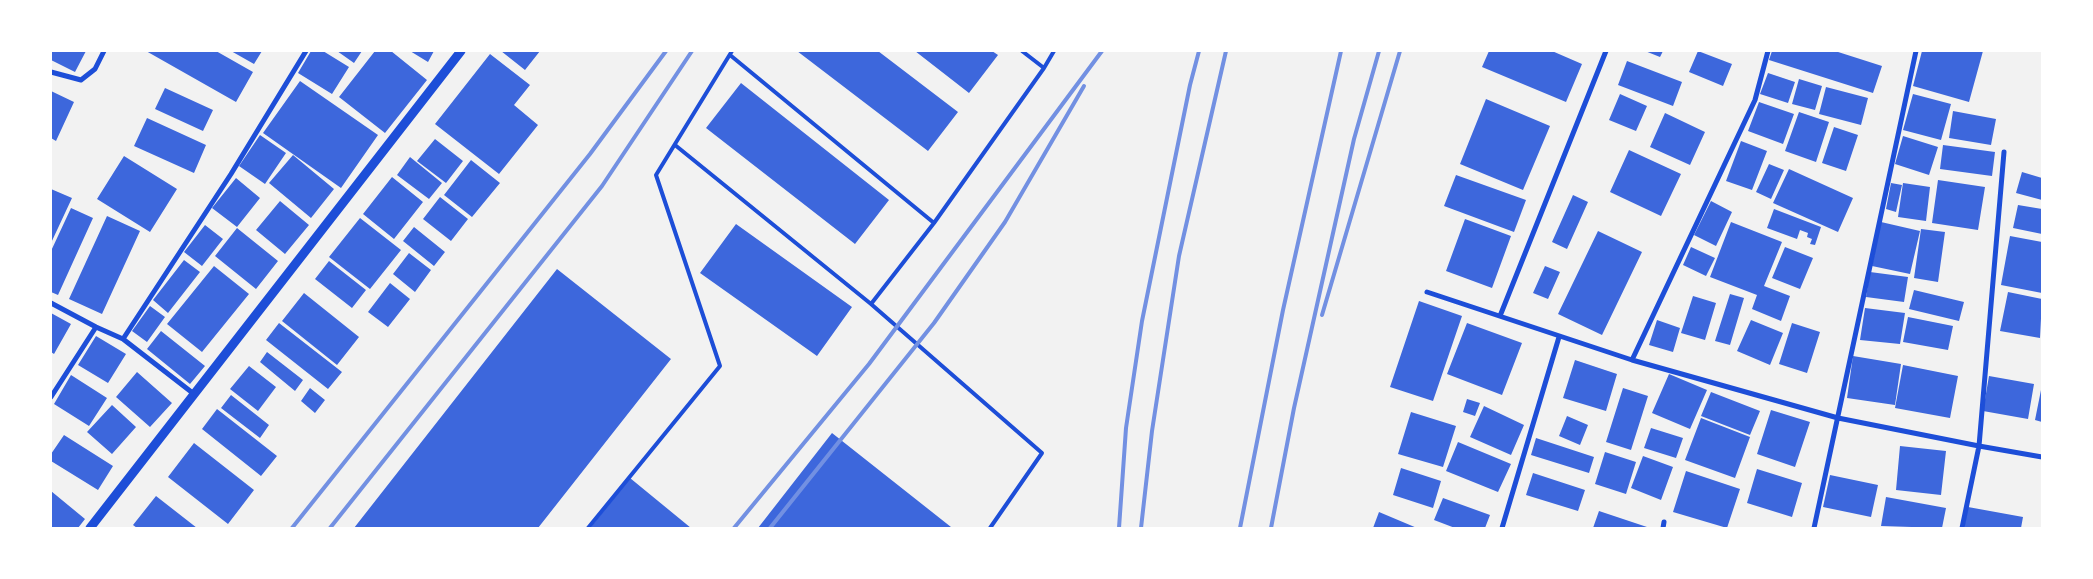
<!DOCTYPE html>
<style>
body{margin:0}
#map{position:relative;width:2093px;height:579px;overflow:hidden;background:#f2f2f2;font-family:Arial,sans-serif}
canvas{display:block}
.frame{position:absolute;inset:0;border:52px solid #fff;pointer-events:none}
</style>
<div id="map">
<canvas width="2093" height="579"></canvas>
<div class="frame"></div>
</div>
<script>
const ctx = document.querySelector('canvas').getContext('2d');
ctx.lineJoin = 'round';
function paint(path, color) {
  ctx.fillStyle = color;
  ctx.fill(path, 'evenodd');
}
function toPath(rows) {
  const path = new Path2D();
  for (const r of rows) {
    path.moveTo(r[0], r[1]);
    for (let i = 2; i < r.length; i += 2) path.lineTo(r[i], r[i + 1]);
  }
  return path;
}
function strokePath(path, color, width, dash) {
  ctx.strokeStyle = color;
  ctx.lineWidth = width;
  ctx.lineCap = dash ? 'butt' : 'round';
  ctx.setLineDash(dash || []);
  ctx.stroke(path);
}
const building = toPath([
 [51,51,86,51,75,72,51,60],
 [146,51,216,51,253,72,236,102],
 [231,51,262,51,254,64],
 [311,51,323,51,349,67,332,94,298,73],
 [337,51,362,51,354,63],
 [375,51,391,51,427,80,385,133,339,97],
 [410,51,434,51,428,62],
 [501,51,540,51,525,70],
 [797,51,878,51,958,112,928,151],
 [915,51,992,51,998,55,969,93],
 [1489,51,1552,51,1582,64,1566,102,1482,67],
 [1645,51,1663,51,1660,57],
 [1698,51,1732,64,1723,86,1689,72],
 [1772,51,1835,51,1882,66,1873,93,1769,60],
 [1922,51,1983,51,1969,102,1913,86],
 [490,54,530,85,514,105,538,125,499,174,435,124],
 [1627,61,1682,82,1673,106,1618,85],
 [1768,73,1795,82,1788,103,1760,94],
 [1799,79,1822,86,1815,110,1792,104],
 [300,81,378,135,341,188,263,133],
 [741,83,889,200,855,244,706,128],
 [1826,87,1868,98,1861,125,1819,114],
 [165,88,213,110,203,131,155,109],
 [51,91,74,102,56,141,51,138],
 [1620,94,1647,106,1636,131,1609,120],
 [1913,94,1951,104,1941,140,1903,130],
 [1486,99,1550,126,1523,190,1460,164],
 [1759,102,1794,114,1783,144,1748,131],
 [1953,111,1996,119,1991,145,1949,138],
 [1799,112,1829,122,1816,162,1785,151],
 [1665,113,1705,132,1690,165,1650,147],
 [147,118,206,145,194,173,134,146],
 [1834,127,1858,135,1846,171,1822,163],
 [260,135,286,153,265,184,239,166],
 [1903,136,1938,147,1929,175,1895,164],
 [435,139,463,161,446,183,417,161],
 [1741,141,1767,151,1752,190,1726,181],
 [1943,145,1995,152,1992,176,1940,169],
 [1629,150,1681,174,1661,216,1610,192],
 [293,155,334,189,311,218,269,183],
 [124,156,177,189,150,232,97,199],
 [410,157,442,183,429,199,397,175],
 [471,160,500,183,472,217,444,195],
 [1769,164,1784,170,1771,199,1756,192],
 [1789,169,1853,198,1838,232,1773,203],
 [2022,172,2042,178,2042,200,2016,193],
 [1456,175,1526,200,1514,232,1444,206],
 [392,177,423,202,394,239,363,214],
 [236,178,260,198,237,227,212,208],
 [1938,180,1985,187,1978,230,1932,223],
 [1891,183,1902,185,1896,212,1886,209],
 [1903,183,1930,187,1926,221,1898,217],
 [51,189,72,198,51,243],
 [1573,195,1588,202,1567,249,1552,242],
 [440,197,468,219,451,241,423,219],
 [280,201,309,225,285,254,256,230],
 [1711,201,1732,212,1716,246,1694,235],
 [2018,205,2042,209,2042,234,2013,228],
 [71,208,93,218,58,295,51,292,51,251],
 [1774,209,1821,227,1815,245,1810,244,1812,239,1807,237,1808,233,1800,230,1797,239,1767,228],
 [107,216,140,231,102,314,69,299],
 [360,218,401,250,370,289,329,257],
 [1465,219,1511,236,1492,288,1446,271],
 [1731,222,1782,242,1764,286,1790,296,1781,321,1752,309,1757,295,1710,277],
 [1881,222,1920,231,1910,274,1872,266],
 [736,224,852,307,817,356,700,273],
 [205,225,223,239,202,266,184,252],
 [414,227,445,252,434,266,403,241],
 [237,228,278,261,256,289,215,256],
 [1921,229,1945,232,1938,282,1914,278],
 [1598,231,1642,252,1602,335,1558,314],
 [2010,236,2042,242,2042,293,2001,285],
 [1691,247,1715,258,1706,276,1683,265],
 [1785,247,1813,258,1800,289,1772,278],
 [409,253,431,270,415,292,393,274],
 [184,260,200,272,168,313,153,300],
 [329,261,366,290,352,308,315,279],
 [214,266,249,294,202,352,167,324],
 [1545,266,1560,272,1548,299,1533,293],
 [557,269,671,359,538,528,354,528],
 [1870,272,1908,277,1904,302,1866,297],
 [390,283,410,299,388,327,368,312],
 [1914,290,1964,302,1959,321,1909,309],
 [2008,292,2042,299,2040,338,2000,331],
 [304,293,359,337,337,365,282,321],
 [1730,294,1744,298,1730,345,1715,341],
 [1693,296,1716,303,1705,340,1681,333],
 [1419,301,1462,316,1433,401,1390,387],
 [150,306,165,317,147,342,132,331],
 [1865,308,1905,313,1900,344,1860,340],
 [51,313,71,324,54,354,51,352],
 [1908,317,1953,326,1948,350,1903,342],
 [1657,320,1680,328,1673,352,1649,345],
 [1751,320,1783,333,1770,365,1737,351],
 [279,323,342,372,328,389,266,340],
 [1467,323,1522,343,1502,395,1447,374],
 [1792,323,1820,332,1807,373,1779,364],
 [161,331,205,366,190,384,147,349],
 [96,336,126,354,108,383,78,365],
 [267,352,303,380,295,391,260,362],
 [1853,356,1901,364,1895,405,1847,398],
 [1575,360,1617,374,1606,411,1563,398],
 [1903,365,1958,376,1950,418,1895,408],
 [249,366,276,387,258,411,230,389],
 [137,372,172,403,150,427,116,397],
 [1669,374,1707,390,1690,429,1652,413],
 [71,375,107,398,89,426,54,404],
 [1989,376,2034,384,2028,419,1983,411],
 [310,388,325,400,315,413,301,401],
 [1623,388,1648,396,1631,450,1606,442],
 [2041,390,2042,390,2042,422,2035,420],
 [1711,392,1760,411,1750,435,1701,416],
 [231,395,269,425,260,438,221,408],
 [1467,399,1480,403,1475,416,1463,412],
 [112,405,136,427,112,454,87,432],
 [1484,406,1524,425,1511,455,1470,437],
 [217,409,277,456,261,476,202,429],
 [1771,410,1810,422,1795,467,1757,454],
 [1411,412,1456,426,1443,467,1398,454],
 [1567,416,1588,425,1580,445,1559,436],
 [1701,418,1750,437,1735,478,1685,460],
 [1651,428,1683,438,1676,458,1644,448],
 [832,433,951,527,950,528,758,528],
 [64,435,113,466,98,490,51,461,51,454],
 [1536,438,1594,457,1589,473,1531,455],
 [1458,442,1511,464,1498,492,1446,471],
 [194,443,254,490,228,524,168,477],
 [1900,446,1946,451,1941,495,1896,490],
 [1605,452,1636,462,1626,494,1595,484],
 [1643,456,1673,467,1661,500,1631,488],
 [1401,468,1441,481,1433,508,1393,495],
 [1757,469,1802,483,1792,517,1747,503],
 [1686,471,1740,489,1727,528,1673,512],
 [1533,473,1585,490,1578,511,1526,495],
 [1830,475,1878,485,1871,517,1823,507],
 [630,478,691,528,590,528],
 [51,491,85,519,78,528,51,528],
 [156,496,197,528,137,528,133,525],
 [1886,497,1946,508,1942,528,1881,526],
 [1443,498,1490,515,1485,528,1455,528,1434,520],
 [1968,507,2023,517,2021,528,1964,528],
 [1599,511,1647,527,1647,528,1593,528],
 [1379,512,1417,528,1373,528]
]);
const service = toPath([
 [1044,68,1054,51],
 [675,145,871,304,934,223,730,55],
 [934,223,1044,68,1022,51],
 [871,304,1042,453,990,528],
 [588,528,720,366,656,175,732,51]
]);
const minor = toPath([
 [51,72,81,80,95,69,104,51],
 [1427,292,1632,360,1838,418,1979,446,2042,457],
 [51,303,96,327,123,339,194,394],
 [1500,316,1606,51],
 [123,339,231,174,306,51],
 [1632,360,1755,100,1768,51],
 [51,397,96,327],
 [1502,528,1559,337],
 [1663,528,1664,522],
 [1814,528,1916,51],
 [1962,528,1979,446,2004,152]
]);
const tertiary = toPath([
 [90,528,461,51]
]);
const rail = toPath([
 [1322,315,1400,51],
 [292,528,590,154,666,51],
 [330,528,602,186,692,51],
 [734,528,869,364,1102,51],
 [770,528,934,323,1005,222,1084,86],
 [1119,528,1126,428,1142,321,1190,85,1199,51],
 [1141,528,1152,431,1179,256,1226,51],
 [1240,528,1283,310,1341,51],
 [1271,528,1294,408,1354,139,1379,51]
]);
paint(building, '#3d67dc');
strokePath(service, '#1d4ed8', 4);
strokePath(minor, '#1d4ed8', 5);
strokePath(tertiary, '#1d4ed8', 9);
strokePath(rail, '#7290e2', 4);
</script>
